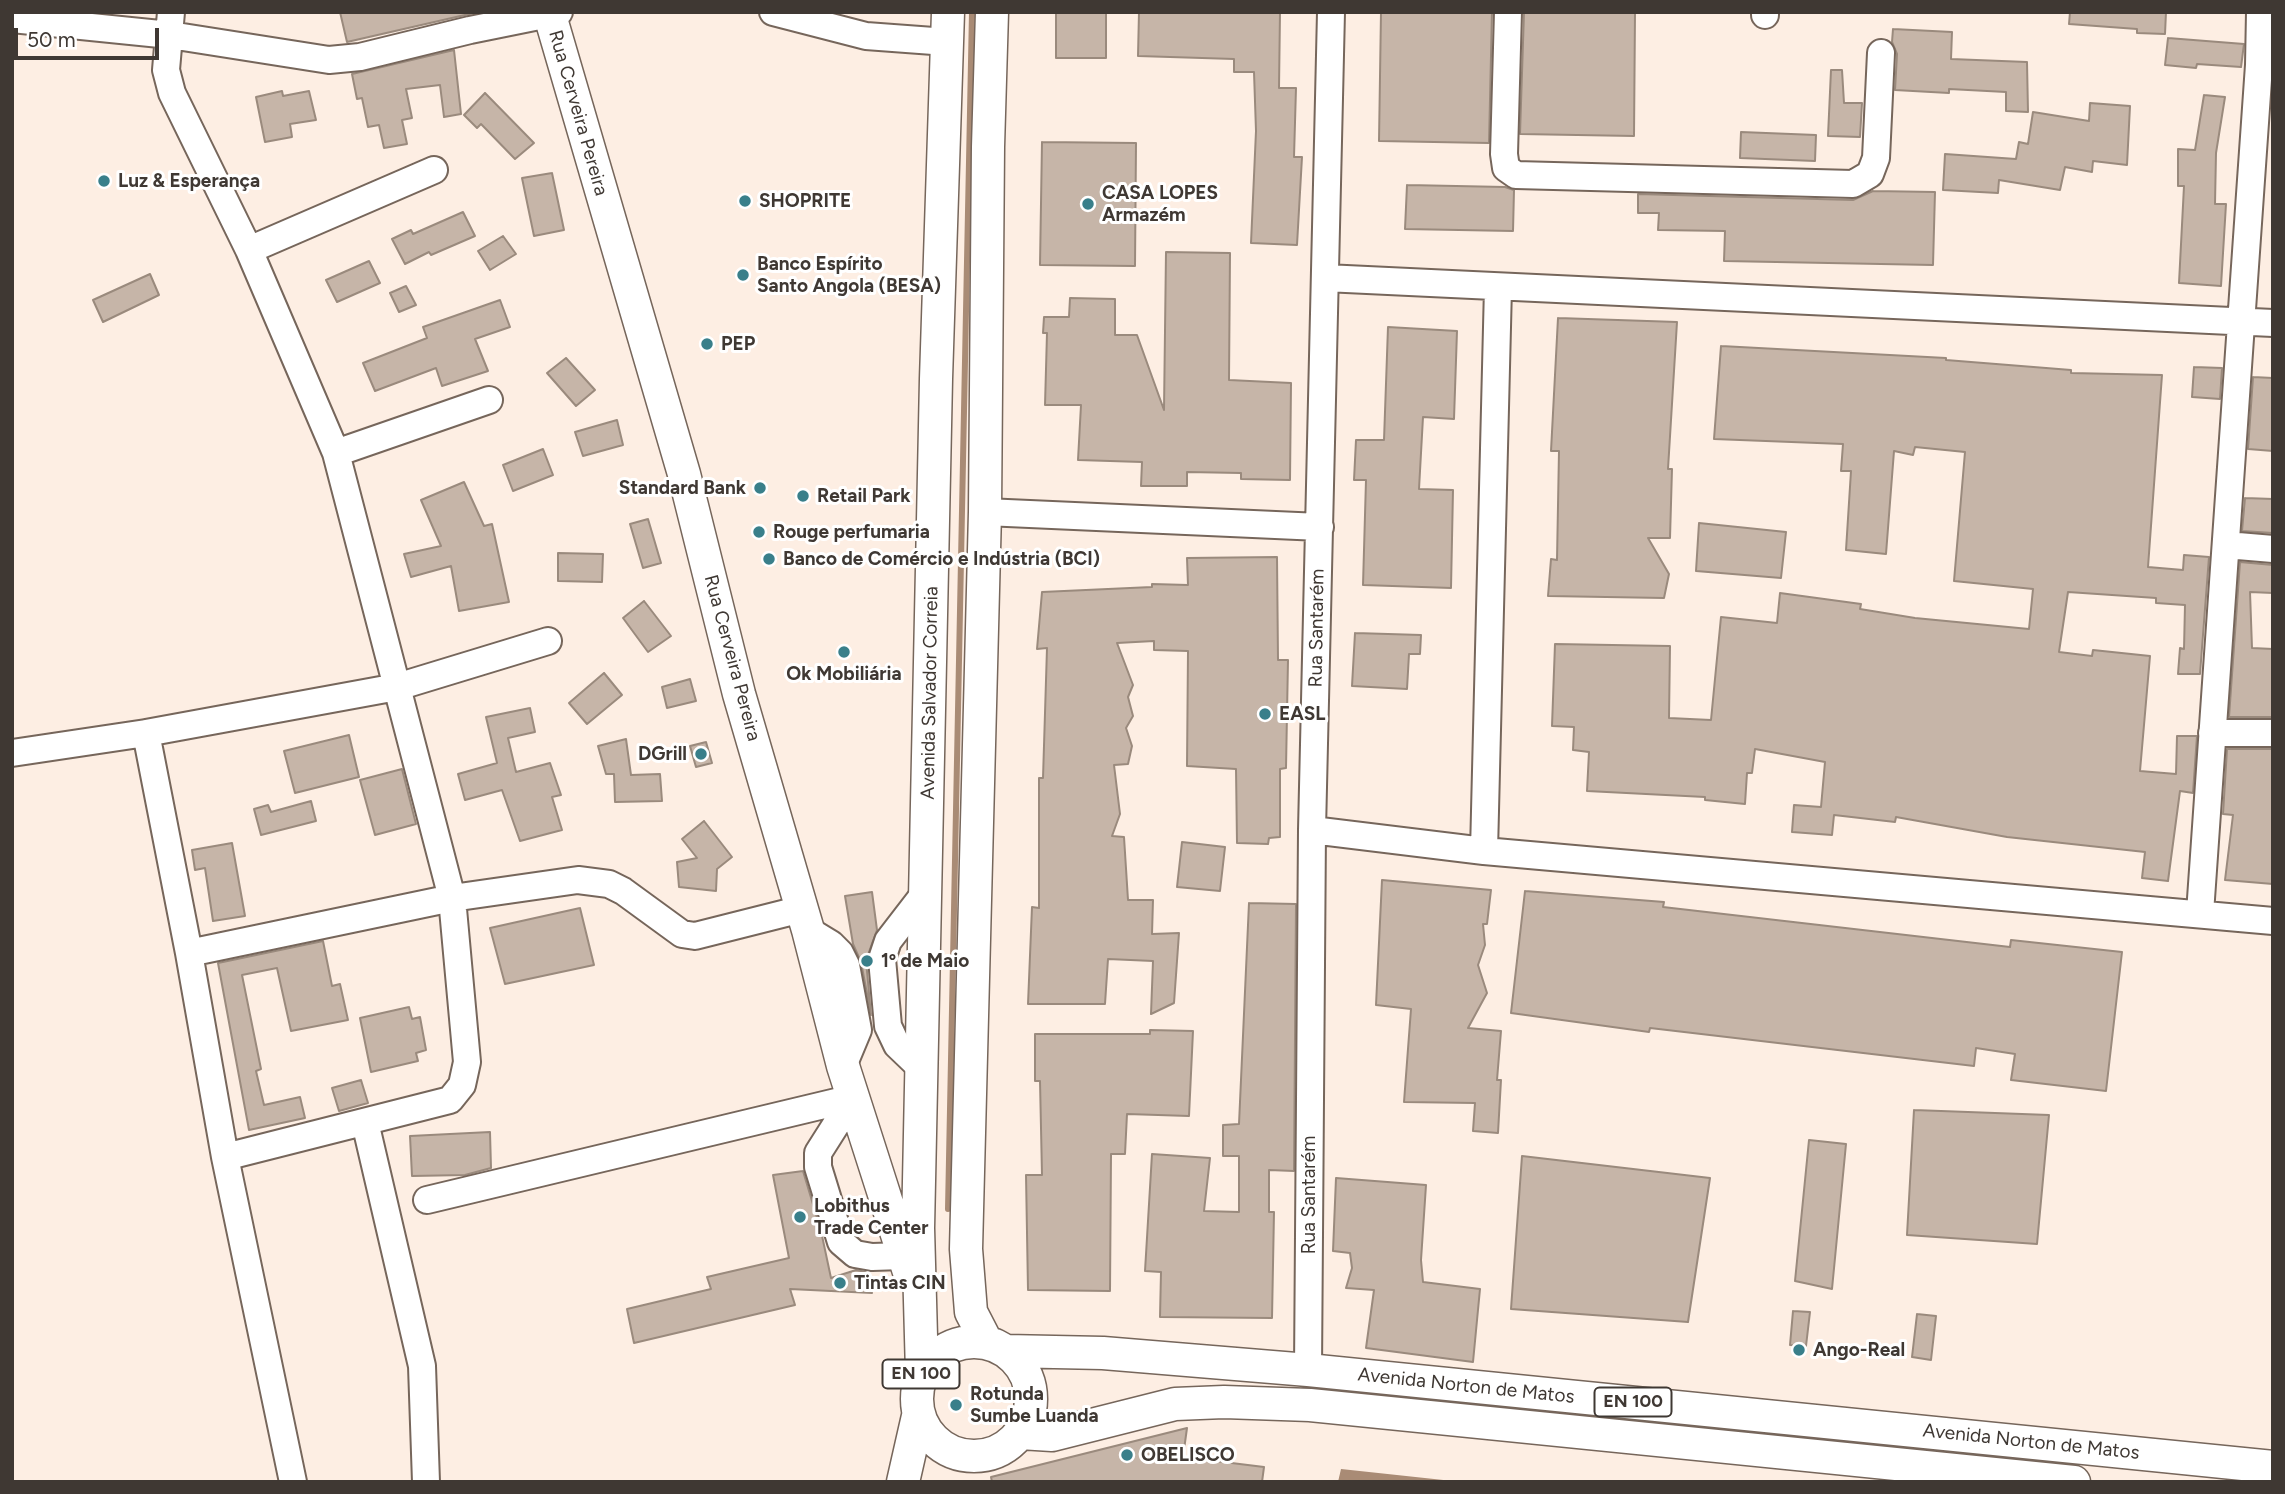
<!DOCTYPE html>
<meta charset="utf-8">
<style>
body{margin:0}
#map{position:relative;width:2285px;height:1494px;overflow:hidden;background:#fdeee3;font-family:Figtree,sans-serif}
canvas{display:block}
.frame{position:absolute;inset:0;border:14px solid #3f3833;pointer-events:none}
.scale{position:absolute;left:14px;top:28px;width:145px;height:32px;box-sizing:border-box;border:4px solid #3f3833;border-top:0;padding-left:9px;font-size:21px;line-height:24px;white-space:nowrap;color:#3f3833;-webkit-text-stroke:5px #fff;paint-order:stroke}
</style>
<div id="map">
<canvas width="2285" height="1494"></canvas>
<div class="frame"></div>
<div class="scale">50 m</div>
</div>
<script>
const ctx = document.querySelector('canvas').getContext('2d');
ctx.lineJoin = 'round';
function paint(path, color) {
  ctx.fillStyle = color;
  ctx.fill(path, 'evenodd');
}
function toPath(rows) {
  const path = new Path2D();
  for (const r of rows) {
    if (r.length === 3) {
      path.moveTo(r[0] + r[2], r[1]);
      path.arc(r[0], r[1], r[2], 0, 2 * Math.PI);
      continue;
    }
    path.moveTo(r[0], r[1]);
    for (let i = 2; i < r.length; i += 2) path.lineTo(r[i], r[i + 1]);
  }
  return path;
}
function strokePath(path, color, width, dash) {
  ctx.strokeStyle = color;
  ctx.lineWidth = width;
  ctx.lineCap = dash ? 'butt' : 'round';
  ctx.setLineDash(dash || []);
  ctx.stroke(path);
}
function drawText(font, color, halo, rows, align = 'center') {
  ctx.font = font + ' Figtree,sans-serif';
  ctx.lineWidth = 6;
  ctx.setLineDash([]);
  ctx.textBaseline = 'middle';
  ctx.strokeStyle = halo;
  ctx.fillStyle = color;
  for (const [text, x, y, turn = 0] of rows) {
    ctx.save();
    ctx.translate(x, y);
    ctx.rotate((+turn || 0) * Math.PI / 180);
    ctx.textAlign = isNaN(turn) ? turn : align;
    if (halo) ctx.strokeText(text, 0, 0);
    ctx.fillText(text, 0, 0);
    ctx.restore();
  }
}
const water = toPath([
 [1341,1469,1462,1482,1338,1482]
]);
const stream = toPath([
 [948,1209,972,12]
]);
const building = toPath([
 [340,12,478,12,347,42,340,12],
 [1056,12,1106,12,1106,58,1056,58,1056,12],
 [1139,12,1280,12,1279,88,1296,88,1294,157,1302,157,1297,245,1251,243,1256,131,1254,72,1234,72,1234,59,1138,56,1139,12],
 [1381,12,1492,12,1489,143,1379,141,1381,12],
 [1524,12,1635,12,1634,136,1520,134,1524,12],
 [2070,12,2166,12,2165,34,2137,33,2137,29,2069,24,2070,12],
 [1893,29,1952,32,1951,59,2027,62,2028,112,2006,111,2006,92,1949,89,1949,93,1895,90,1897,54,1892,42,1893,29],
 [2168,38,2244,44,2241,67,2197,64,2196,68,2165,65,2168,38],
 [454,50,461,114,444,117,440,85,406,89,412,118,402,120,407,144,384,148,379,125,368,127,362,98,357,99,352,74,454,50],
 [1831,70,1842,70,1844,103,1862,103,1860,137,1828,136,1831,70],
 [282,91,283,96,309,91,316,120,290,124,292,137,265,142,256,97,282,91],
 [485,93,534,143,515,159,481,124,477,128,464,115,485,93],
 [2204,95,2225,97,2216,153,2215,204,2226,204,2221,286,2179,283,2184,186,2178,186,2178,149,2195,150,2204,95],
 [2090,103,2130,106,2127,165,2093,161,2092,172,2065,167,2060,190,1999,180,1998,193,1943,190,1945,154,2016,159,2019,142,2028,144,2033,112,2089,121,2090,103],
 [1741,132,1816,135,1815,161,1740,158,1741,132],
 [1042,142,1136,143,1135,266,1040,265,1042,142],
 [552,173,564,230,534,236,522,178,552,173],
 [1407,185,1505,187,1514,190,1513,231,1405,229,1407,185],
 [1873,191,1935,192,1933,265,1724,261,1725,231,1658,230,1659,213,1638,213,1638,194,1853,200,1873,191],
 [463,212,475,236,431,255,429,252,405,264,392,239,411,230,413,234,463,212],
 [503,236,516,254,490,270,478,251,503,236],
 [1166,252,1230,253,1229,380,1291,383,1290,480,1241,479,1241,473,1187,472,1187,486,1141,486,1142,462,1078,460,1081,405,1045,405,1047,333,1043,333,1044,317,1069,317,1070,298,1115,299,1115,335,1137,335,1164,410,1166,252],
 [369,261,380,283,337,302,326,280,369,261],
 [150,274,159,295,103,322,93,300,150,274],
 [406,286,416,305,399,312,390,293,406,286],
 [500,300,510,327,475,339,488,371,442,386,436,368,375,391,363,363,427,338,423,327,500,300],
 [1558,318,1677,322,1668,469,1672,469,1670,538,1648,538,1669,574,1664,598,1548,596,1551,559,1557,560,1559,451,1551,451,1558,318],
 [1388,327,1457,331,1454,419,1423,417,1419,489,1453,490,1451,588,1363,585,1366,480,1354,480,1356,440,1384,440,1388,327],
 [1721,346,1946,358,1946,360,2071,370,2071,373,2162,375,2148,567,2183,570,2184,555,2209,557,2200,674,2178,674,2180,648,2184,649,2185,605,2156,603,2156,598,2068,592,2059,652,2092,656,2093,650,2150,656,2140,771,2176,774,2177,736,2197,736,2193,793,2180,791,2168,881,2142,878,2145,852,2007,837,1896,817,1895,822,1834,815,1832,835,1792,832,1794,805,1821,807,1825,762,1755,749,1752,773,1747,773,1745,804,1705,800,1705,797,1587,791,1589,752,1573,750,1574,727,1552,726,1555,644,1670,646,1669,718,1711,720,1721,617,1777,623,1780,593,1861,604,1860,609,1915,618,2029,629,2033,589,1954,581,1965,452,1915,447,1913,455,1894,451,1886,554,1846,550,1851,471,1841,471,1843,444,1714,439,1721,346],
 [566,358,595,390,576,406,547,373,566,358],
 [2194,367,2222,368,2220,399,2192,397,2194,367],
 [2253,377,2273,378,2273,451,2248,449,2253,377],
 [617,420,623,445,583,456,575,432,617,420],
 [543,449,553,475,513,491,503,465,543,449],
 [464,482,484,526,492,524,509,602,459,611,451,566,411,577,404,554,441,546,421,500,464,482],
 [2245,498,2273,499,2273,533,2242,531,2245,498],
 [648,519,661,563,643,568,630,524,648,519],
 [1699,523,1786,532,1781,578,1696,571,1699,523],
 [558,553,603,554,602,582,558,581,558,553],
 [1277,557,1278,660,1288,660,1286,768,1280,769,1280,837,1269,838,1268,844,1237,843,1236,769,1187,766,1188,651,1154,650,1154,641,1117,643,1133,685,1128,697,1133,716,1126,728,1132,746,1128,764,1114,765,1120,814,1112,836,1124,837,1128,900,1153,900,1152,934,1179,933,1174,1003,1151,1014,1153,961,1108,959,1105,1004,1028,1004,1032,907,1039,908,1039,778,1043,778,1047,648,1037,649,1042,592,1152,587,1152,584,1188,585,1187,558,1277,557],
 [2240,562,2273,565,2273,593,2250,592,2252,648,2273,649,2273,717,2229,717,2240,562],
 [644,601,671,636,648,652,623,618,644,601],
 [1355,633,1421,635,1420,654,1409,654,1407,689,1352,686,1355,633],
 [604,673,622,695,587,724,569,703,604,673],
 [690,679,696,701,667,708,662,687,690,679],
 [530,708,535,732,508,738,516,772,550,763,561,795,552,797,562,830,520,841,502,790,465,800,458,774,497,763,486,717,530,708],
 [349,735,359,777,295,793,284,751,349,735],
 [626,739,631,775,660,774,662,801,615,802,614,774,606,774,598,746,626,739],
 [706,742,712,763,696,767,690,746,706,742],
 [2227,749,2273,749,2273,884,2225,880,2233,815,2223,814,2227,749],
 [402,769,416,824,375,835,360,780,402,769],
 [311,801,316,821,261,835,254,809,268,805,271,812,311,801],
 [704,821,732,857,717,869,716,891,679,887,677,862,697,858,682,839,704,821],
 [1182,842,1225,847,1220,891,1177,887,1182,842],
 [232,843,245,916,213,921,205,868,195,870,192,850,232,843],
 [1382,880,1491,890,1487,924,1483,924,1485,945,1478,965,1487,993,1468,1028,1501,1031,1497,1080,1501,1080,1498,1133,1473,1131,1475,1103,1404,1102,1411,1009,1376,1005,1382,880],
 [1525,891,1664,902,1663,907,2010,947,2011,940,2122,952,2106,1091,2011,1080,2015,1054,1976,1048,1974,1066,1650,1028,1649,1032,1511,1013,1525,891],
 [872,892,877,930,866,960,871,1015,861,962,853,944,845,896,872,892],
 [1249,903,1296,904,1294,1171,1269,1170,1269,1212,1274,1212,1272,1318,1160,1317,1161,1272,1145,1271,1152,1154,1210,1158,1204,1211,1239,1212,1239,1156,1223,1156,1223,1125,1239,1124,1249,903],
 [580,908,594,965,505,984,490,928,580,908],
 [323,941,332,986,340,984,348,1020,291,1031,277,968,242,975,261,1069,256,1071,264,1105,300,1097,305,1118,249,1130,218,963,323,941],
 [409,1007,412,1019,420,1017,426,1050,416,1053,418,1061,371,1072,360,1018,409,1007],
 [1150,1030,1193,1031,1189,1116,1127,1114,1125,1154,1111,1154,1110,1291,1028,1290,1026,1175,1042,1175,1040,1081,1035,1081,1035,1034,1150,1034,1150,1030],
 [361,1080,368,1103,339,1111,332,1088,361,1080],
 [1914,1110,2049,1115,2037,1244,1907,1235,1914,1110],
 [490,1132,491,1168,465,1175,412,1176,410,1136,490,1132],
 [1809,1140,1846,1144,1832,1289,1795,1281,1809,1140],
 [1522,1156,1710,1178,1688,1322,1511,1309,1522,1156],
 [803,1171,821,1231,831,1278,856,1270,866,1272,872,1293,790,1289,795,1305,634,1343,627,1309,711,1289,707,1277,789,1258,773,1175,803,1171],
 [1336,1178,1426,1185,1421,1260,1423,1282,1480,1289,1473,1362,1366,1348,1374,1290,1346,1288,1352,1268,1350,1253,1333,1251,1336,1178],
 [1793,1311,1810,1312,1806,1346,1790,1345,1793,1311],
 [1917,1314,1936,1316,1931,1360,1912,1357,1917,1314],
 [1187,1428,1183,1457,1264,1467,1262,1482,992,1482,991,1477,1187,1428]
]);
const minor = toPath([
 [171,12,166,70,172,93,249,250,336,453,452,898,467,1062,462,1085,450,1100,225,1157],
 [773,12,866,36,947,42],
 [1508,12,1504,154,1506,168,1516,175,1853,184,1870,174,1876,158,1881,53],
 [1765,12,1765,15],
 [12,19,170,35,329,60,360,57,470,30,559,12],
 [249,250,434,170],
 [1325,278,2273,323],
 [336,453,489,400],
 [985,512,1320,527],
 [2226,545,2273,549],
 [146,733,189,953,225,1157,293,1482],
 [2212,733,2273,733],
 [12,753,146,733,397,687,548,641],
 [1312,830,1484,851,2273,921],
 [1484,851,1498,287],
 [2200,913,2259,65,2260,12],
 [808,930,831,944,840,953,846,965,858,1030,843,1066],
 [189,953,452,898,578,880,609,884,623,891,682,934,695,936,802,909],
 [921,1068,897,1045,888,1026,882,959,888,941,925,893],
 [857,1109,837,1123,818,1153,818,1167,841,1242,855,1254,872,1257,903,1256],
 [365,1122,422,1366,426,1482],
 [427,1200,853,1098],
 [1308,1370,1312,830,1331,12]
]);
const major = toPath([
 [549,12,684,474,739,694,808,930,843,1066,910,1275],
 [974,1399,57],
 [987,1343,971,1312,966,1249,985,512,988,147,992,12],
 [995,1345,1006,1351,1103,1353,1308,1370,2273,1467],
 [922,1373,918,1228,936,379,948,12],
 [1020,1433,1052,1435,1175,1404,1224,1402,1310,1405,2074,1482],
 [903,1482,918,1416]
]);
const markers = [
 [104,181,7,"#397f8a"],
 [745,201,7,"#397f8a"],
 [1088,204,7,"#397f8a"],
 [743,275,7,"#397f8a"],
 [707,344,7,"#397f8a"],
 [760,488,7,"#397f8a"],
 [803,496,7,"#397f8a"],
 [759,532,7,"#397f8a"],
 [769,559,7,"#397f8a"],
 [844,652,7,"#397f8a"],
 [1265,714,7,"#397f8a"],
 [701,754,7,"#397f8a"],
 [867,961,7,"#397f8a"],
 [800,1217,7,"#397f8a"],
 [840,1283,7,"#397f8a"],
 [1799,1350,7,"#397f8a"],
 [956,1405,7,"#397f8a"],
 [1127,1455,7,"#397f8a"]
];
const shields = [
 [921,1374,77],
 [1633,1402,77]
];
const shieldNames = [
 ["EN 100",921,1374],
 ["EN 100",1633,1402]
];
const streetNames = [
 ["Rua Cerveira Pereira",578,113,74],
 ["Rua Santarém",1317,628,-89],
 ["Rua Cerveira Pereira",732,658,75],
 ["Avenida Salvador Correia",930,693,-89],
 ["Rua Santarém",1309,1195,-90],
 ["Avenida Norton de Matos",1466,1386,6],
 ["Avenida Norton de Matos",2031,1442,6]
];
const poiNames = [
 ["Luz & Esperança",118,181],
 ["CASA LOPES",1102,193],
 ["Armazém",1102,215],
 ["SHOPRITE",759,201],
 ["Banco Espírito",757,264],
 ["Santo Angola (BESA)",757,286],
 ["PEP",721,344],
 ["Standard Bank",746,488,"right"],
 ["Retail Park",817,496],
 ["Rouge perfumaria",773,532],
 ["Banco de Comércio e Indústria (BCI)",783,559],
 ["Ok Mobiliária",844,674,"center"],
 ["EASL",1279,714],
 ["DGrill",687,754,"right"],
 ["1º de Maio",881,961],
 ["Lobithus",814,1206],
 ["Trade Center",814,1228],
 ["Tintas CIN",854,1283],
 ["Ango-Real",1813,1350],
 ["Rotunda",970,1394],
 ["Sumbe Luanda",970,1416],
 ["OBELISCO",1141,1455]
];
paint(water, '#a98b75');
strokePath(stream, '#a98b75', 6);
paint(building, '#c6b5a8');
strokePath(building, '#9a8a7d', 2);
strokePath(minor, '#76665b', 30);
strokePath(major, '#76665b', 35);
strokePath(minor, '#fff', 26);
strokePath(major, '#fff', 32);
for (const [x, y, r, color] of markers) {
  const dot = new Path2D();
  dot.arc(x, y, r, 0, 2 * Math.PI);
  ctx.fillStyle = color;
  ctx.fill(dot);
  strokePath(dot, '#fff', 2.5);
}
for (const [x, y, w] of shields) {
  const box = new Path2D();
  box.roundRect(x - w / 2, y - 14.5, w, 29, 5);
  ctx.fillStyle = '#fff';
  ctx.fill(box);
  strokePath(box, '#3f3833', 2);
}
drawText('bold 18px', '#3f3833', null, shieldNames);
drawText('19px', '#3f3833', '#fff', streetNames);
drawText('bold 19px', '#3f3833', '#fff', poiNames, 'left');
</script>
